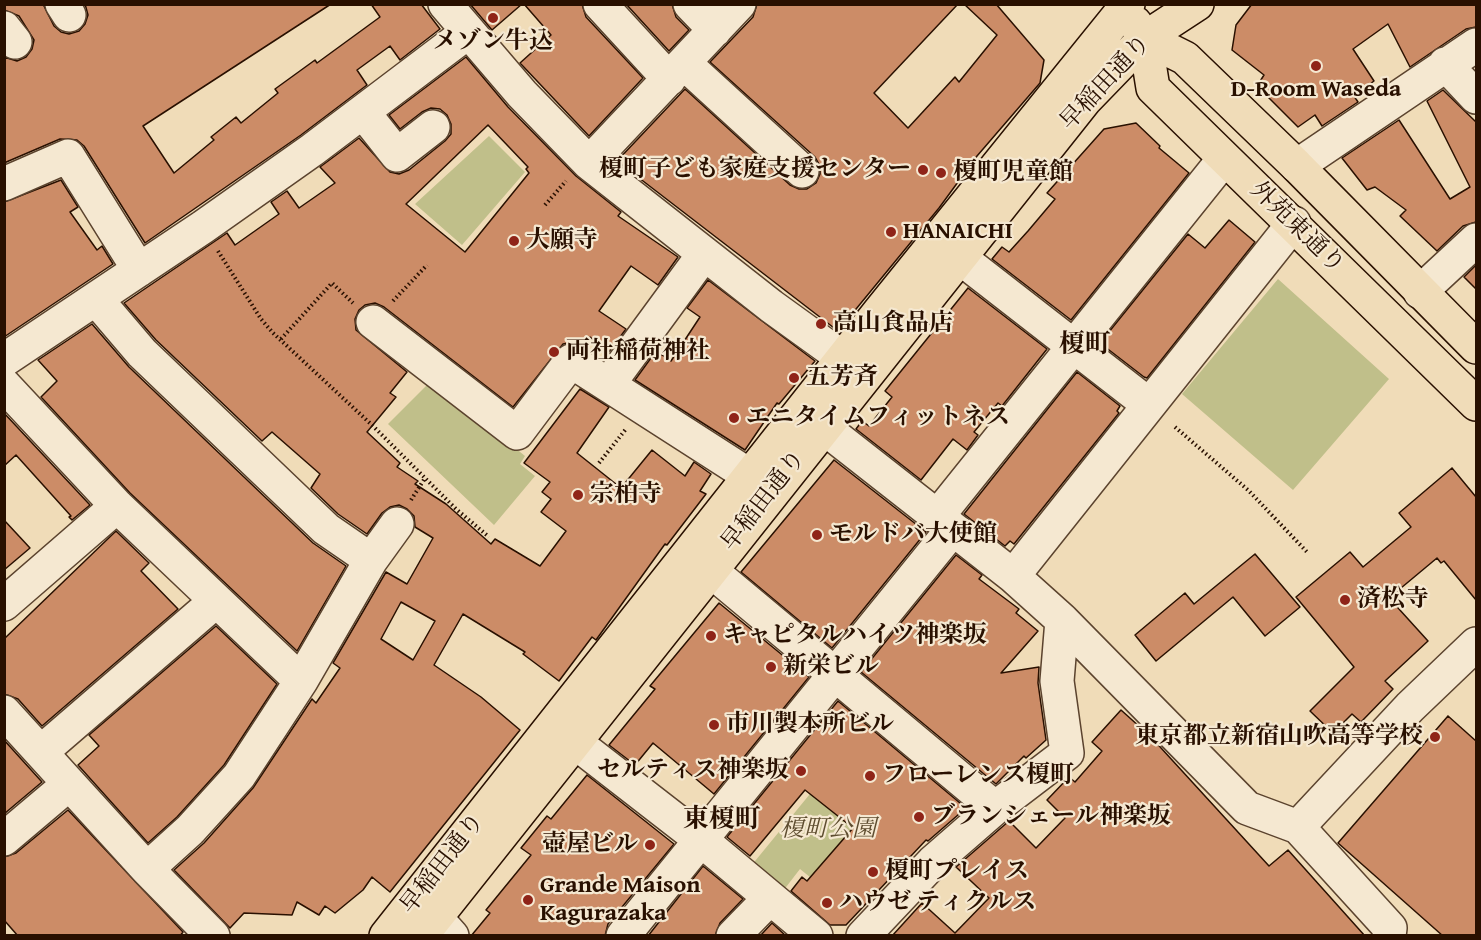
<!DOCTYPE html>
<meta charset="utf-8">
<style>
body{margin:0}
#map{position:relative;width:1481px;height:940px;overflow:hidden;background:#f0dcb8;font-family:"Gentium Book Plus",serif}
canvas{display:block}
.frame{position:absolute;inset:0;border:6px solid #291000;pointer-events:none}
</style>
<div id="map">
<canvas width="1481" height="940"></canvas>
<div class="frame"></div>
</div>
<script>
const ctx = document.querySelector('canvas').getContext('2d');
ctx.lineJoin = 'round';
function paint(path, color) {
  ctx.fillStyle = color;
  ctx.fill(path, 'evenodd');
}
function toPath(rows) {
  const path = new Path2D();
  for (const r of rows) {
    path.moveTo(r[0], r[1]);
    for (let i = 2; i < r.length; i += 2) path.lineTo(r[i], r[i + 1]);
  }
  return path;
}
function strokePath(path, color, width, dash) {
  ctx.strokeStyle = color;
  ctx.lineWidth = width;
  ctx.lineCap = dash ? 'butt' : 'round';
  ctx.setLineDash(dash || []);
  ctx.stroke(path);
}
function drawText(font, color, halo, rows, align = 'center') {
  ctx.font = font + ' "Gentium Book Plus","Noto Serif JP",serif';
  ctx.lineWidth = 4.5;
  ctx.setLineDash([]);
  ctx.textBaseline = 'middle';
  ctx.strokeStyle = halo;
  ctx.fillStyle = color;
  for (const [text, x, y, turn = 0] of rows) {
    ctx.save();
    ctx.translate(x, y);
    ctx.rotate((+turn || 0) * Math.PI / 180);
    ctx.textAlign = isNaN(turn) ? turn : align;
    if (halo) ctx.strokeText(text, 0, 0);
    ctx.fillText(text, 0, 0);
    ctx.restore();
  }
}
const green = toPath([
 [489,136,525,172,462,245,415,204],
 [1278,279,1389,379,1293,490,1182,394],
 [432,380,525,456,520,464,535,476,494,525,388,424],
 [832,767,890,815,826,890,800,869,783,891,751,866]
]);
const building = toPath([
 [4,4,43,4,54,26,61,32,69,34,79,31,85,24,88,15,85,4,331,4,143,126,174,173,214,140,211,137,236,117,241,123,278,93,275,89,315,60,317,63,380,17,371,4,421,4,440,29,400,60,390,46,357,70,367,85,301,135,145,243,84,146,77,140,60,139,4,163,4,57,17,61,26,57,32,49,34,40,19,16,4,10,4,4],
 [470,4,522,4,492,30,470,4],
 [524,4,582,4,586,17,643,78,589,136,520,63,551,35,524,4],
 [626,4,672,4,676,17,689,30,669,51,626,4],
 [757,4,958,4,874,93,908,128,955,77,959,82,997,35,964,4,996,4,1044,60,1040,83,977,156,939,208,838,331,617,161,685,89,790,185,799,189,807,189,816,183,820,174,820,166,815,157,710,62,753,17,757,4],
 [1252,4,1476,4,1476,27,1466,29,1410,67,1388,24,1353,49,1374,81,1354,96,1358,102,1322,126,1315,115,1298,127,1257,86,1264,75,1232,50,1236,25,1252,4],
 [466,57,508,107,576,176,621,212,618,216,678,257,658,285,631,266,599,311,626,329,608,353,590,337,582,346,573,342,563,344,513,407,384,307,375,303,365,305,359,310,355,319,356,330,407,372,390,393,396,397,367,432,400,463,397,467,418,481,415,484,446,504,491,544,495,539,540,566,566,531,541,512,551,499,542,492,550,482,524,463,580,389,609,407,577,453,621,488,652,450,685,476,694,462,711,474,700,491,706,494,667,545,665,544,596,640,592,637,559,681,523,654,525,652,463,614,434,665,481,697,520,730,390,892,372,877,363,890,335,913,325,906,319,915,297,902,292,915,244,913,230,928,174,870,204,843,253,788,312,699,316,703,340,668,333,663,386,572,407,584,433,538,415,527,414,516,407,509,399,505,390,507,382,513,367,534,338,514,311,488,320,474,272,432,262,441,156,340,124,303,227,233,235,245,279,214,271,202,287,191,299,208,335,183,320,167,359,138,390,172,399,174,409,170,445,141,451,134,451,124,447,115,440,109,431,108,422,112,400,129,389,115,466,57],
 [488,125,528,167,526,169,529,173,465,252,406,204,488,125],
 [401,602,435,621,413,660,381,639,401,602],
 [1443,90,1476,122,1476,222,1463,226,1437,251,1400,216,1406,210,1375,187,1367,190,1342,158,1399,120,1450,199,1470,187,1427,101,1443,90],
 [1136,123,1160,146,1159,148,1189,173,1071,320,992,259,1002,247,1009,252,1028,231,1055,199,1047,193,1104,129,1136,123],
 [61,180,78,207,70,212,97,250,102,246,113,264,4,337,4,202,61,180],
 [1229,220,1255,242,1147,378,1144,377,1100,343,1188,234,1205,248,1229,220],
 [1476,265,1476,289,1464,277,1476,265],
 [708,280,815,361,779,404,777,403,745,450,635,380,656,351,671,361,700,317,687,308,708,280],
 [968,288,1047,349,1002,406,998,403,974,432,978,435,967,450,953,439,921,480,856,429,862,421,869,426,892,397,885,391,968,288],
 [92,324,129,367,313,543,346,566,297,651,130,493,41,397,57,381,38,360,92,324],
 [1077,372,1120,406,1117,411,1119,413,1014,544,1010,541,1005,546,964,514,1077,372],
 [4,413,90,505,72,520,69,517,71,516,16,455,4,466,4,413],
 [834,460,926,532,832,648,741,572,834,460],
 [1452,468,1476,497,1476,600,1444,561,1441,563,1437,558,1389,598,1428,641,1385,681,1393,689,1361,722,1352,714,1333,733,1310,711,1354,667,1296,597,1350,552,1363,567,1411,527,1399,513,1452,468],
 [4,520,30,548,4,570,4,520],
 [116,531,149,563,141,571,178,609,42,726,18,699,4,694,4,639,116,531],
 [1255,554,1300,607,1265,636,1233,597,1156,661,1135,635,1185,593,1194,604,1255,554],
 [956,555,982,575,979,579,1019,609,1016,613,1038,631,1001,673,1039,667,1038,683,1046,740,1026,758,1024,756,996,784,861,672,956,555],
 [719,603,809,677,714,794,653,743,635,765,609,745,655,689,650,686,719,603],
 [216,626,277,684,224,765,177,817,148,843,78,765,99,746,89,735,216,626],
 [838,701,966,808,928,841,926,840,846,925,830,925,791,891,802,877,807,881,853,828,805,790,750,856,727,837,838,701],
 [1121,710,1151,737,1269,866,1288,850,1365,936,892,936,922,903,955,933,989,898,956,867,1009,821,1036,848,1065,818,1047,800,1069,777,1075,782,1102,751,1092,742,1121,710],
 [1448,716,1476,741,1476,936,1443,936,1338,843,1448,716],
 [4,740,42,782,4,814,4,740],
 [587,775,674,844,608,924,605,936,471,936,490,913,486,910,531,855,521,848,547,816,551,819,587,775],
 [68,810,183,932,180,936,18,936,4,920,4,857,16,853,68,810],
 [703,866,743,899,720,923,715,936,648,936,703,866],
 [772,923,786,936,760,936,772,923]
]);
const path = toPath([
 [545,205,566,181],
 [218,251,261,319,273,333,373,426,456,509,489,537],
 [393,301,427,265],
 [281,339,332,283,353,303],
 [1175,427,1248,490,1308,553],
 [599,463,626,429],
 [411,500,425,478]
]);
const minor = toPath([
 [62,4,69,15],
 [445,4,522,94,589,163,771,306,843,358],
 [600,4,669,79],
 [690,4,715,30],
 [4,28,15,42],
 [684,63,802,171],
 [1445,64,1476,97],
 [363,112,397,155,433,127],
 [589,163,739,4],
 [1297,166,1476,45],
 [4,184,68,156,139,270],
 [959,257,1148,404],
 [1420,292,1476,240],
 [96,299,142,353,326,529,371,560,301,681],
 [373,322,517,433,571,361,750,476],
 [4,360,203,227,312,150,468,32],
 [4,385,117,506,301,681,239,776,190,830,147,869],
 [608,385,704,254],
 [823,427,1013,576,1062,620,1247,808,1298,827,1390,928,1389,936],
 [937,517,1224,159],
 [371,560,397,524],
 [710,570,995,808],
 [1013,576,1294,223],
 [4,604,117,506],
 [4,712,147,869,213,936],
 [576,743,701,840,816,936],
 [41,752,216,601],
 [1298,827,1410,707,1476,644],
 [4,839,69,784],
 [435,917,452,936],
 [623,936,952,530],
 [733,936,770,898],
 [863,936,933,862,995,808,1067,753,1057,681,1062,620]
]);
const major = toPath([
 [1135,23,1145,38,1153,88,1476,404],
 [1145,38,1185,58,1297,166,1476,347],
 [386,936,880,311,1128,4],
 [421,936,1085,100,1145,38,1197,4]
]);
const markers = [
 [493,18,6,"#8f2418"],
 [1316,66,6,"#8f2418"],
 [923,170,6,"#8f2418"],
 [941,173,6,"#8f2418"],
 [891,232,6,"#8f2418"],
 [514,241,6,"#8f2418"],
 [821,324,6,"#8f2418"],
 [554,352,6,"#8f2418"],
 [794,378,6,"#8f2418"],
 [734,418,6,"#8f2418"],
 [578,495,6,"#8f2418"],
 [817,535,6,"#8f2418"],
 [1345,600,6,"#8f2418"],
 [711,636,6,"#8f2418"],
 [771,667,6,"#8f2418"],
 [714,725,6,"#8f2418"],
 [1435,737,6,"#8f2418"],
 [801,771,6,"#8f2418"],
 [870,776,6,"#8f2418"],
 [919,817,6,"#8f2418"],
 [650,845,6,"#8f2418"],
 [873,872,6,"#8f2418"],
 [528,900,6,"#8f2418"],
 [827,903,6,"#8f2418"]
];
const poiNames = [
 ["メゾン牛込",493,42,"center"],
 ["D-Room Waseda",1316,90,"center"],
 ["榎町子ども家庭支援センター",911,170,"right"],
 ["榎町児童館",953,173],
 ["HANAICHI",903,232],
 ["大願寺",526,241],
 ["高山食品店",833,324],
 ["両社稲荷神社",566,352],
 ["五芳斉",806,378],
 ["エニタイムフィットネス",746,418],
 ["宗柏寺",590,495],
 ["モルドバ大使館",829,535],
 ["済松寺",1357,600],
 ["キャピタルハイツ神楽坂",723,636],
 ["新栄ビル",783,667],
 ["市川製本所ビル",726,725],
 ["東京都立新宿山吹高等学校",1423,737,"right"],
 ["セルティス神楽坂",789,771,"right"],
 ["フローレンス榎町",882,776],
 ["ブランシェール神楽坂",931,817],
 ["壺屋ビル",638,845,"right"],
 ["榎町プレイス",885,872],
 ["Grande Maison",540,886],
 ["Kagurazaka",540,914],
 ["ハウゼ ティクルス",839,903]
];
const streetNames = [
 ["早稲田通り",1106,83,-47],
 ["外苑東通り",1297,228,44],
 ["早稲田通り",764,501,-52],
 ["早稲田通り",443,864,-52]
];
const parkNames = [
 ["榎町公園",828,830]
];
const neighbourhoodNames = [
 ["榎町",1085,345],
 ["東榎町",722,820]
];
paint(green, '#c0bf8a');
paint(building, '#cc8c67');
strokePath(building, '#291000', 1.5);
strokePath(minor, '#5b432e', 36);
strokePath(major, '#291000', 36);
strokePath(path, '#291000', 4, [1.5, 3]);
strokePath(minor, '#f5e8d1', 33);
strokePath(major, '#f0dcb8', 33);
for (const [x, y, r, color] of markers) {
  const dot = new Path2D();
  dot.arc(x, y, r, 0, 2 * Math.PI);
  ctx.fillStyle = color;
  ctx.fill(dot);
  strokePath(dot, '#f5e8d1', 2);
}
drawText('bold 24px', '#291000', '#f5e8d1', poiNames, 'left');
drawText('24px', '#291000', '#f5e8d1', streetNames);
drawText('italic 24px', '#5e4d30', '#f5e8d1', parkNames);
drawText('bold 26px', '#291000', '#f5e8d1', neighbourhoodNames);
</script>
